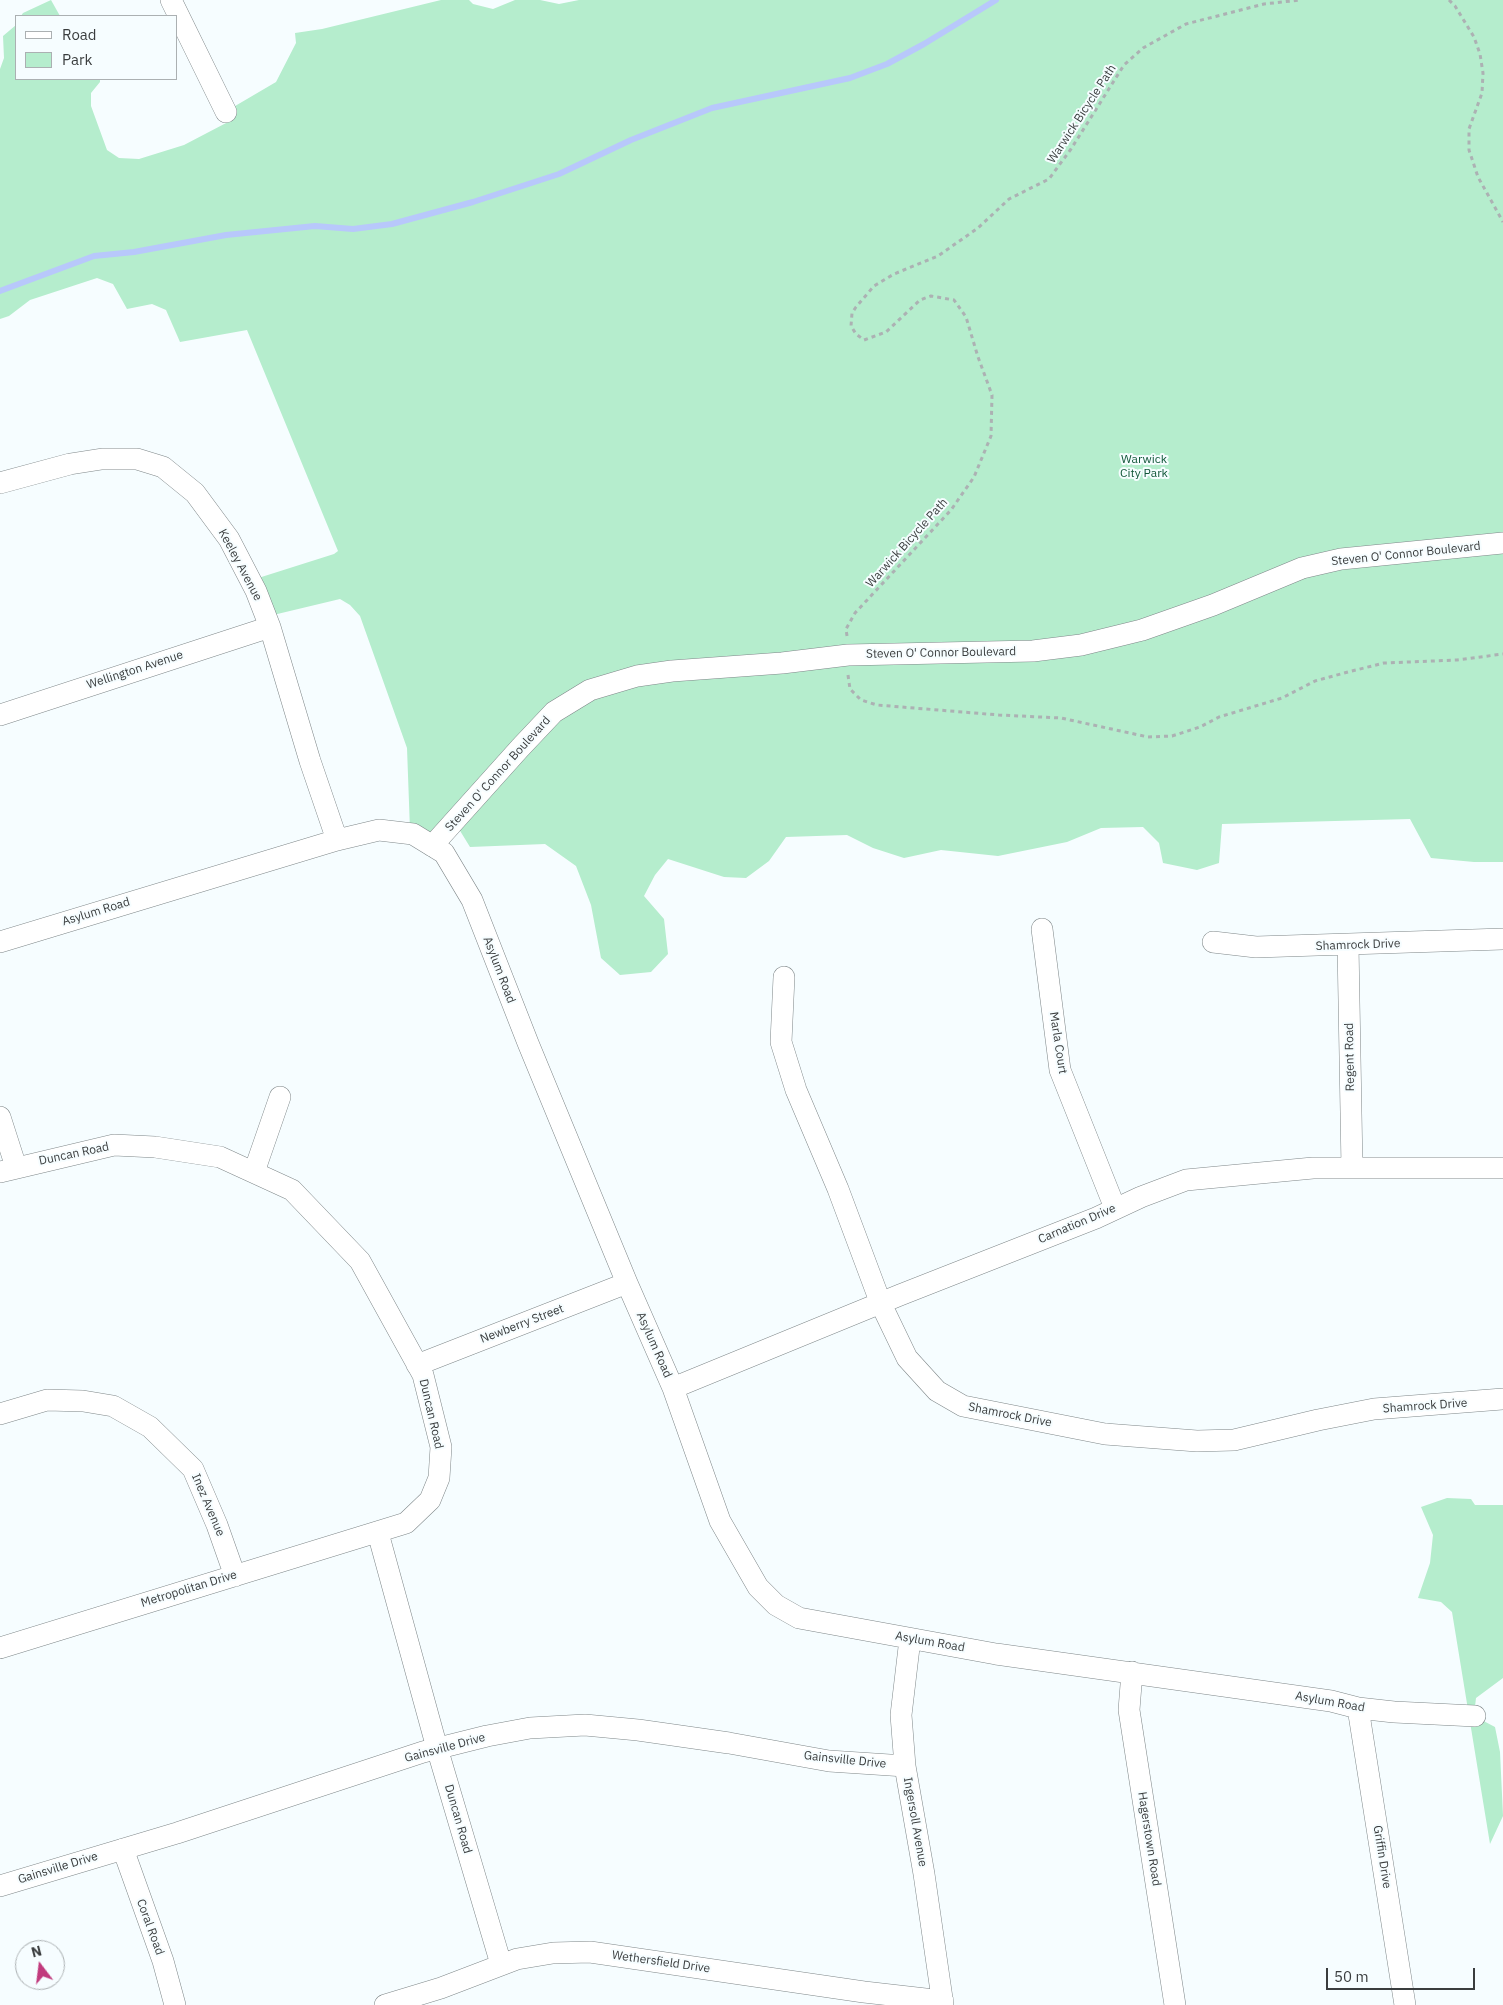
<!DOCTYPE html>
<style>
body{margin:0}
#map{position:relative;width:1503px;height:2005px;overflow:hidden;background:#f6fdff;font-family:"IBM Plex Sans",sans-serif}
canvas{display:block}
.legend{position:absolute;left:15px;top:15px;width:162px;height:65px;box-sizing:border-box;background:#f6fdff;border:1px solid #abb0b2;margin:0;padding:6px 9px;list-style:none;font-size:15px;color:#3a3d3e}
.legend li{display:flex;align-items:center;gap:10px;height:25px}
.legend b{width:25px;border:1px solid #abb0b2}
.north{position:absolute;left:15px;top:1940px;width:50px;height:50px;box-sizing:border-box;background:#f6fdff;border:1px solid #abb0b2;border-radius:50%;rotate:345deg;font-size:14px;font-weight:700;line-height:20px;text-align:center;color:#3a3d3e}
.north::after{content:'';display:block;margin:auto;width:18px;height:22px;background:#c13b7d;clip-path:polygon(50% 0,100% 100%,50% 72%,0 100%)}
.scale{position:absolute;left:1326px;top:1968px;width:149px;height:22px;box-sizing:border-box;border:2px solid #3a3d3e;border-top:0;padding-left:6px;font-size:15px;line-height:18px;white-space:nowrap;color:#3a3d3e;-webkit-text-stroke:4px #f6fdff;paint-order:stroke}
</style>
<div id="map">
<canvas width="1503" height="2005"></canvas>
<ul class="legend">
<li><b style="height:6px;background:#fff"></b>Road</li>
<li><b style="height:14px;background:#b5edcd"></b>Park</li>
</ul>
<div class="north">N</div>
<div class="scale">50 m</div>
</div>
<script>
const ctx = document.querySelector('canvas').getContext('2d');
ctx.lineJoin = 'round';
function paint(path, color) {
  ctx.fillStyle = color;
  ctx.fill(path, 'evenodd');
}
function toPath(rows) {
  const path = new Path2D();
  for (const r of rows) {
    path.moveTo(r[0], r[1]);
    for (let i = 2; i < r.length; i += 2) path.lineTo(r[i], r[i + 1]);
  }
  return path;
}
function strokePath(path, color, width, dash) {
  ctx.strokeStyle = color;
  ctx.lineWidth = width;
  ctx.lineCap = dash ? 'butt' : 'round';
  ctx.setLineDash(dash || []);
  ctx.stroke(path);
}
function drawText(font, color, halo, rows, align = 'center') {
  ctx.font = font + ' "IBM Plex Sans",sans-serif';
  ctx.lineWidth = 4;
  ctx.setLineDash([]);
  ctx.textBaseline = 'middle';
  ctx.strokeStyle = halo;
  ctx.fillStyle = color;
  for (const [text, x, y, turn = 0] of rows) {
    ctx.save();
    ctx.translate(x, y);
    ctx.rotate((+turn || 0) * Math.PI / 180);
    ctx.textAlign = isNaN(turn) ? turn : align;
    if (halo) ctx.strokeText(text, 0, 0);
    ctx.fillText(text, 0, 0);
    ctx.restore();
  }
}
const green = toPath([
 [51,0,60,16,21,16,23,13],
 [441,0,469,0,473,4,493,9,515,0,540,0,559,4,579,0,1503,0,1503,862,1474,862,1431,858,1410,819,1222,824,1219,863,1197,870,1163,863,1159,843,1143,827,1101,828,1067,842,998,856,941,850,904,858,873,848,847,835,786,837,769,861,746,878,724,877,668,859,655,875,644,896,664,919,668,954,651,972,620,975,601,958,591,905,576,866,545,844,470,847,454,821,434,843,410,830,407,748,360,616,350,605,340,599,269,616,252,580,334,554,338,551,247,330,180,342,166,310,152,304,127,309,113,284,97,278,30,300,9,316,0,319,0,69,4,58,3,36,16,25,16,79,100,79,100,82,91,93,91,106,107,150,119,158,139,159,184,145,228,122,230,109,276,82,296,43,295,33,322,29],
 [1447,1498,1471,1499,1475,1505,1503,1505,1503,1678,1476,1698,1474,1716,1495,1727,1500,1752,1503,1816,1490,1844,1452,1612,1441,1602,1418,1598,1430,1563,1433,1535,1421,1507]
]);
const stream = toPath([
 [0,291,94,256,134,252,226,235,315,226,353,229,392,224,473,202,559,174,631,140,712,108,850,78,887,64,924,44,996,0]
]);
const path = toPath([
 [1449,0,1455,6,1474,37,1480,54,1483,73,1482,93,1469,129,1469,150,1478,177,1503,222],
 [847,636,846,629,855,613,951,510,974,477,991,436,992,395,978,357,966,317,954,300,931,296,920,300,886,332,864,340,856,334,851,326,852,313,856,307,874,286,894,274,938,256,978,228,1009,199,1049,179,1071,149,1124,65,1143,48,1186,24,1264,4,1300,0],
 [848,675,850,689,861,700,877,705,999,715,1061,718,1148,737,1172,736,1200,727,1219,717,1282,698,1315,681,1348,672,1384,663,1457,660,1503,654]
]);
const street = toPath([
 [171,0,226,112],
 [0,483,70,464,102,459,137,459,163,467,195,493,229,539,256,591,270,627,310,761,337,840],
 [0,715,270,627],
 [432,846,520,748,554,712,590,690,637,676,672,671,782,663,848,655,1033,651,1081,645,1142,630,1213,605,1302,568,1341,559,1503,543],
 [1042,929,1060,1070,1115,1208],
 [0,942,337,840,379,830,413,834,444,853,472,900,528,1043,627,1283,673,1388,720,1521,758,1587,776,1605,799,1618,996,1654,1331,1701,1358,1708,1394,1712,1475,1716],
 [1213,942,1256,947,1503,939],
 [1348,945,1352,1168],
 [784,977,781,1042,796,1090,838,1189,881,1304,907,1358,937,1391,963,1406,1105,1434,1197,1441,1234,1440,1318,1420,1374,1409,1503,1399],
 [0,1117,16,1167],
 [0,1172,114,1145,155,1147,220,1157,292,1190,360,1261,423,1375,441,1447,439,1478,430,1500,406,1523,0,1648],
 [254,1172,280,1097],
 [417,1365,627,1283],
 [673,1388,900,1295,1096,1218,1141,1197,1186,1180,1313,1168,1503,1168],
 [0,1414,47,1400,83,1401,113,1406,150,1427,193,1469,217,1525,235,1576],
 [378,1533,437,1748,501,1964],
 [910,1639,901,1715,905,1766,924,1874,943,2005],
 [1132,1672,1129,1710,1175,2005],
 [1358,1708,1405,2005],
 [123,1849,163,1961,175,2005],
 [0,1886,177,1833,423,1752,487,1736,530,1728,585,1725,638,1730,729,1743,829,1761,905,1766],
 [385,2005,441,1988,517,1959,553,1953,590,1952,864,1992,943,2001]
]);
const streetNames = [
 ["Warwick Bicycle Path",1082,114,-57],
 ["Warwick Bicycle Path",907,543,-48],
 ["Steven O' Connor Boulevard",1406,554,-6],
 ["Keeley Avenue",240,565,62],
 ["Steven O' Connor Boulevard",941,653,-1],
 ["Wellington Avenue",135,670,-18],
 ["Steven O' Connor Boulevard",498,774,-48],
 ["Asylum Road",96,912,-17],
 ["Shamrock Drive",1358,945,-2],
 ["Asylum Road",499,970,69],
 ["Marla Court",1058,1043,81],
 ["Regent Road",1350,1057,-91],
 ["Duncan Road",74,1154,-12],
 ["Carnation Drive",1077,1224,-23],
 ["Newberry Street",522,1324,-21],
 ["Asylum Road",654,1345,66],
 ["Shamrock Drive",1425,1406,-4],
 ["Duncan Road",431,1414,77],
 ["Shamrock Drive",1010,1415,11],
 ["Inez Avenue",208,1505,67],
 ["Metropolitan Drive",189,1589,-17],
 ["Asylum Road",930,1642,10],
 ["Asylum Road",1330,1702,10],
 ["Gainsville Drive",445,1748,-15],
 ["Gainsville Drive",845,1760,6],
 ["Duncan Road",458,1819,74],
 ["Ingersoll Avenue",915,1822,80],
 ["Hagerstown Road",1149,1839,81],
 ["Griffin Drive",1382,1857,81],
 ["Gainsville Drive",58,1868,-17],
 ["Coral Road",150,1927,70],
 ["Wethersfield Drive",661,1962,8]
];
const parkNames = [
 ["Warwick",1144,460],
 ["City Park",1144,474]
];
paint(green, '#b5edcd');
strokePath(stream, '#b8c8fb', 6);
strokePath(street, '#7f8789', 22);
strokePath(path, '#acb1b3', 3, [4, 4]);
strokePath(street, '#fff', 21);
drawText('12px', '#3a3d3e', '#f6fdff', streetNames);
drawText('12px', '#105638', '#f6fdff', parkNames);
</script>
